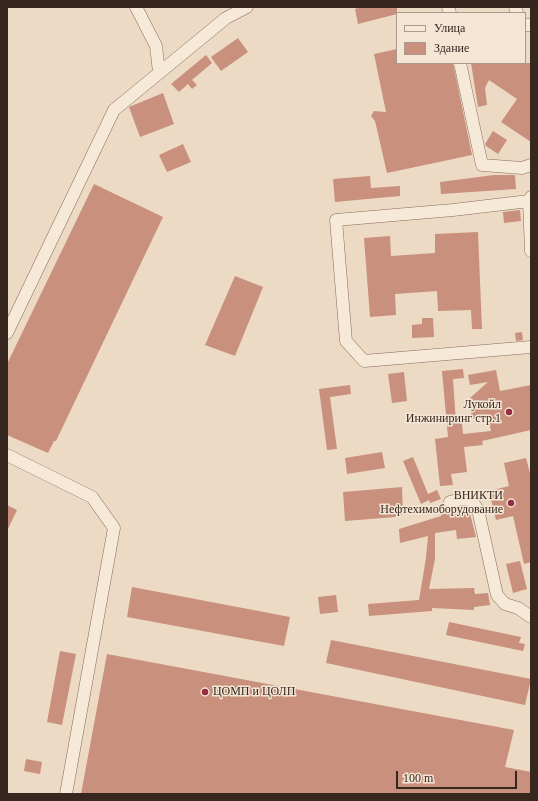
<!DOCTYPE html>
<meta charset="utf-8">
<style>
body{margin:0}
#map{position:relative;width:538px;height:801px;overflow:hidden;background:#ecdac5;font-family:Georgia,serif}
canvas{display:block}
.frame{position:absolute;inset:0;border:8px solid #37271f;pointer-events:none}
.legend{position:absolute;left:396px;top:12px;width:130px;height:52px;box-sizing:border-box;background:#f4e5d4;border:1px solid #a8998c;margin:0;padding:5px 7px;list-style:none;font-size:12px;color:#37271f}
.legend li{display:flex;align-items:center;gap:8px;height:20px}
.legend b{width:20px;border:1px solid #a8998c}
.scale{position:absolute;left:396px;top:771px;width:121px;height:18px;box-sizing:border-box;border:2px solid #37271f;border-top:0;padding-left:5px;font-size:12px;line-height:14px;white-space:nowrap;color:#37271f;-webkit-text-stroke:3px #f4e5d4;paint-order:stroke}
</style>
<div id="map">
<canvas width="538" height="801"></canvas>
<div class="frame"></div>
<ul class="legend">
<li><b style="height:5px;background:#f7e9d8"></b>Улица</li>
<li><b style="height:11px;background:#c8907d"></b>Здание</li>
</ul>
<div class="scale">100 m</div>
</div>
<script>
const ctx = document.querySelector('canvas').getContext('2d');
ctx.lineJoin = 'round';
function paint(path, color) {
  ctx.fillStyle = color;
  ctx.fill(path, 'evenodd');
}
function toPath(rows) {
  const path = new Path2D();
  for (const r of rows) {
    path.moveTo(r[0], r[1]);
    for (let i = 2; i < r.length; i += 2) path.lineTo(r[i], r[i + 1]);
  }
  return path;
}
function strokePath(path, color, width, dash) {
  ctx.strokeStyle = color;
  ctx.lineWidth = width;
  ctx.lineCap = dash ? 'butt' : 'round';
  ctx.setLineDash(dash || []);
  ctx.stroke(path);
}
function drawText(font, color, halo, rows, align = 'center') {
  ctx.font = font + ' Georgia,serif';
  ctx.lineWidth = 3;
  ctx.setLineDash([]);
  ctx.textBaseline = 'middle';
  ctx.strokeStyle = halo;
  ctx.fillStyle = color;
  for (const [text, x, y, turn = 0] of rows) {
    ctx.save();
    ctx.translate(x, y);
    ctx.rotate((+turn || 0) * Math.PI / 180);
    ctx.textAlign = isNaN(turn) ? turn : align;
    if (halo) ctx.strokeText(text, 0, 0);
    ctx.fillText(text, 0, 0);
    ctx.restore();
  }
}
const building = toPath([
 [361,7,397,7,397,14,358,24,355,9],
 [238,38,248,52,221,71,211,57],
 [397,49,397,63,453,63,472,155,387,173,375,121,371,116,374,111,386,112,374,54],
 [206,55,212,63,192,80,197,85,192,89,188,84,179,92,171,84],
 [471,63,531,63,531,142,501,122,517,99,489,80,485,88,487,105,478,107],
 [163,93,174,124,140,137,129,107],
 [493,131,507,140,498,154,486,146,485,144],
 [183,144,191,162,167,172,159,155],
 [494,175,515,175,516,189,441,194,440,182],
 [370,176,371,188,400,186,400,196,335,202,333,179],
 [94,184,163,217,56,441,54,441,48,453,7,435,7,364],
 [520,210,521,221,504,223,503,212],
 [478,232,482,329,472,329,471,310,438,311,437,291,395,294,396,315,370,317,364,238,390,236,391,256,435,253,435,234],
 [235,276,263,287,235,356,205,345],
 [422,318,433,318,434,337,412,338,412,325,422,324],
 [522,332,523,340,516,341,515,333],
 [463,369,464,378,453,379,456,423,462,423,463,434,491,431,488,417,472,419,471,412,474,411,469,401,470,398,488,382,470,385,468,375,496,370,500,391,531,385,531,430,482,441,483,445,464,447,467,472,451,474,453,485,440,486,435,439,448,437,442,371],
 [404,372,407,401,392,403,388,374],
 [350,385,351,394,330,397,337,449,327,450,319,389],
 [382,452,385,468,347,474,345,458],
 [413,457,428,494,437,490,441,499,430,503,429,500,421,504,403,461],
 [526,458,531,477,531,562,524,564,513,516,496,520,489,491,509,486,504,463],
 [402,487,403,514,395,517,345,521,343,492],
 [7,505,17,510,7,531],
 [469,510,476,537,457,539,456,530,435,533,435,559,429,589,474,588,475,594,488,593,490,605,474,607,474,610,432,608,432,611,369,616,368,604,419,600,426,558,428,536,400,543,399,529,441,516,441,513],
 [520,561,527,589,513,593,506,564],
 [132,587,290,617,284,646,127,617],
 [336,595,338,612,320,614,318,597],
 [449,622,521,637,519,643,525,644,523,651,446,635],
 [331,640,531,679,525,705,326,663],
 [60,651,76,654,62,725,47,722],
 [107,654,514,730,505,767,531,772,531,794,81,794],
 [26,759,42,762,40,774,24,771]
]);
const minor = toPath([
 [136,7,156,46,159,72],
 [448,7,450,13],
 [515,7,517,13],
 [525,25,531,25],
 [460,63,482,165,522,168,531,165],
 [531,197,529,201,453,210,336,220,346,341,364,361,531,347],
 [529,201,531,251],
 [7,333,114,110,226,18,247,7],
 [7,455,92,497,114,528,66,794],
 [450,502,461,499,471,500,478,510,497,595,505,604,518,608,531,617]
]);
const markers = [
 [509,412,4,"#922f40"],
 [511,503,4,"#922f40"],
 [205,692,4,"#922f40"]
];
const poiNames = [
 ["Лукойл",501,405],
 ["Инжиниринг стр.1",501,419],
 ["ВНИКТИ",503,496],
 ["Нефтехимоборудование",503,510],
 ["ЦОМП и ЦОЛП",213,692,"left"]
];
paint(building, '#c8907d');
strokePath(minor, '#866b5c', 13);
strokePath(minor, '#f7e9d8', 12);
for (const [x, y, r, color] of markers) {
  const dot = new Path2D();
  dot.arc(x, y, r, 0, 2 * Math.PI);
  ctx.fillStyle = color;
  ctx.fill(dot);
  strokePath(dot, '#f4e5d4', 1.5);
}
drawText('12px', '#37271f', '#f4e5d4', poiNames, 'right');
</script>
